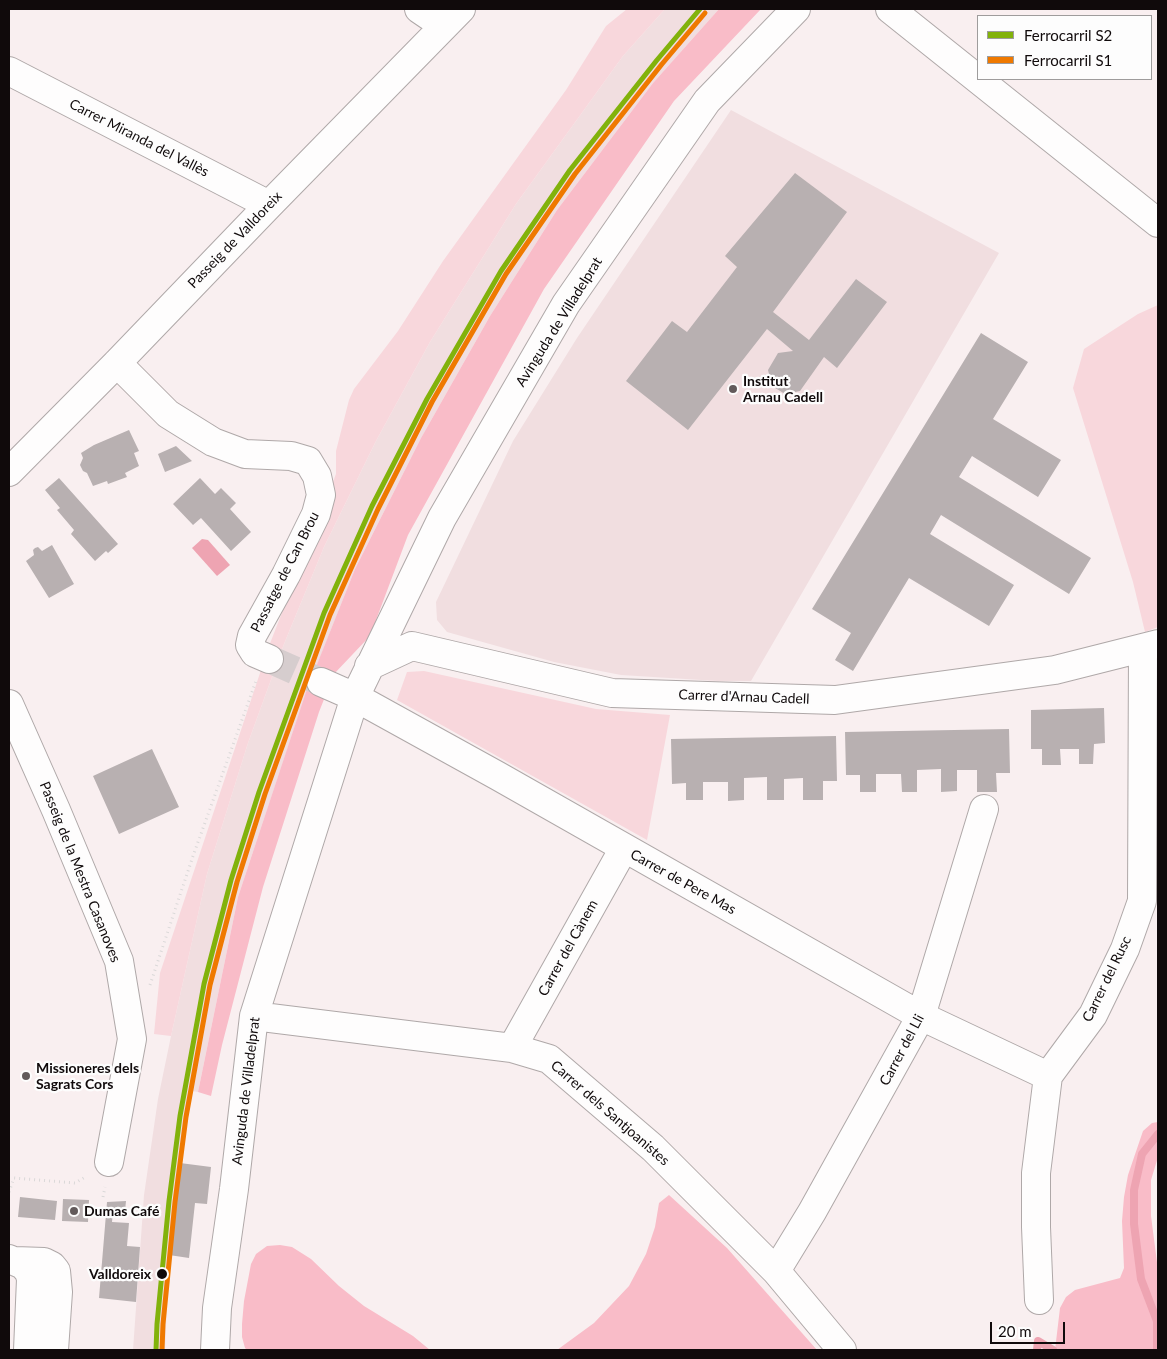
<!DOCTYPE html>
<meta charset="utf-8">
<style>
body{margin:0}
#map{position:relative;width:1167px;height:1359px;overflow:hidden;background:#f9eff0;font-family:Lato,sans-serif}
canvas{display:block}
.frame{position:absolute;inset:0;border:10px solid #100a0b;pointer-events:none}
.legend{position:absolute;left:977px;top:15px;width:175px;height:65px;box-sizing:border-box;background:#fdfdfd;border:1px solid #9e9c9c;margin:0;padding:6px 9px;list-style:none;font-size:15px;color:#100a0b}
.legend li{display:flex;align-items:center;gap:10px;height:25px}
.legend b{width:25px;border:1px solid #9e9c9c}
.scale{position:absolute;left:990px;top:1322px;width:75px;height:22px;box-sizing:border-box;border:2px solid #100a0b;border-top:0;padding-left:6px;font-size:15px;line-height:18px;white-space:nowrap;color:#100a0b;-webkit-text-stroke:4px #fdfdfd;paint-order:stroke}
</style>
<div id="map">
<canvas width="1167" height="1359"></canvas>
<div class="frame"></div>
<ul class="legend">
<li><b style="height:6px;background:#82b20b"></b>Ferrocarril S2</li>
<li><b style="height:6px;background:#ef7900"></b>Ferrocarril S1</li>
</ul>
<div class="scale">20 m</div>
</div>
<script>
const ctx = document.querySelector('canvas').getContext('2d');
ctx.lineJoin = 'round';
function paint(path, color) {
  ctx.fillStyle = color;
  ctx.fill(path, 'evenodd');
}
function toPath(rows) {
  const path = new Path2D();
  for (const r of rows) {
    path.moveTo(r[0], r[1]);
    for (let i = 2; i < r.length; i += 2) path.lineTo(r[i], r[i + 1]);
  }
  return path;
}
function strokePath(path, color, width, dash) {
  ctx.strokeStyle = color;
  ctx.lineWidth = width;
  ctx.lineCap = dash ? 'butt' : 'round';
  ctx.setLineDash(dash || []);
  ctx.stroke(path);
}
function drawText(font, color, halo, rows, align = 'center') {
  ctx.font = font + ' Lato,sans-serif';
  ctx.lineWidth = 4.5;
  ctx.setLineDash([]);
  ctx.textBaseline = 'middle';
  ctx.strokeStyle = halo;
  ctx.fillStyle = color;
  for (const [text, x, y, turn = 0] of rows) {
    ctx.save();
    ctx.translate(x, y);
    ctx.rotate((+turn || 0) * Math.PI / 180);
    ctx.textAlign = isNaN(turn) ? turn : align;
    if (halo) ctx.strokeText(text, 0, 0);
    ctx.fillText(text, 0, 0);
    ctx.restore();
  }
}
const built = toPath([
 [665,9,719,9,653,83,557,210,490,316,421,438,355,569,306,693,238,897,198,1092,192,1091,182,1145,169,1255,165,1350,133,1350,144,1195,158,1099,171,1036,207,874,248,743,284,644,324,547,376,441,430,342,516,204,623,56],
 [731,110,999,253,751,681,717,681,621,675,554,662,447,632,437,620,436,602,513,441,577,338]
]);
const green = toPath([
 [627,9,665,9,623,56,516,204,430,342,376,441,324,547,284,644,248,743,207,874,171,1036,154,1034,160,973,269,646,336,474,336,451,349,400,354,389,398,331,443,261,566,90,606,26],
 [1158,305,1158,627,1145,632,1133,582,1073,388,1084,349,1138,314],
 [424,671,596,709,670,715,647,840,397,700,407,672]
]);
const forest = toPath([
 [719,9,761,9,674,101,544,289,408,535,370,636,334,674,319,712,263,887,222,1045,211,1096,198,1092,238,897,306,692,355,569,421,438,490,316,557,210,653,83],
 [1158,1122,1158,1157,1151,1180,1151,1216,1158,1270,1158,1350,1055,1350,1060,1308,1066,1297,1075,1290,1120,1278,1124,1268,1122,1221,1124,1197,1128,1175,1143,1131,1152,1123],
 [669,1195,727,1248,817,1350,557,1350,594,1323,629,1286,646,1254,655,1227,659,1203],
 [280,1245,292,1247,311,1259,339,1286,364,1306,413,1336,430,1350,247,1350,245,1348,242,1337,242,1324,244,1301,251,1264,256,1254,267,1246]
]);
const water = toPath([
 [202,539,208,540,230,565,217,576,192,548]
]);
const stream = toPath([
 [1037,1350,1038,1341,1053,1350],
 [1157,1350,1157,1321,1141,1279,1134,1224,1134,1190,1142,1154,1158,1134]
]);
const building = toPath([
 [795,173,847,212,773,312,809,340,856,279,887,302,837,368,824,357,800,391,785,394,772,386,768,370,778,353,793,351,767,329,688,430,626,381,672,321,687,332,737,267,725,256],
 [981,333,1028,362,993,419,1061,460,1038,497,972,456,959,477,1091,558,1069,594,941,515,930,534,1014,585,989,626,909,578,853,671,835,660,851,633,812,609],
 [129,430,139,451,134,453,139,466,125,473,127,477,108,484,107,481,93,486,87,473,83,471,80,465,83,458,81,453,94,445],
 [176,446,192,461,165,472,158,454],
 [59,478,118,544,108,553,106,551,95,561,71,534,74,530,57,510,60,508,45,490],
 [200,478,215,494,221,488,236,503,230,509,251,532,231,551,201,518,193,525,173,504],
 [52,545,74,584,49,598,26,561,34,555,33,550,35,548,38,547,42,551],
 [1104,708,1105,743,1094,744,1093,764,1079,764,1079,749,1060,749,1061,765,1042,765,1042,749,1031,749,1031,710],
 [1009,729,1010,773,996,773,997,792,977,792,977,770,957,770,957,791,941,792,941,769,917,770,917,792,902,792,901,774,876,774,876,792,860,792,860,775,846,775,845,732],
 [836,736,837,781,823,781,823,800,803,800,803,778,784,779,784,800,767,800,767,777,744,778,744,800,728,801,728,782,703,782,703,800,686,800,686,783,672,784,671,739],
 [152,749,179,807,119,834,93,776],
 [180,1163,211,1167,207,1204,195,1203,189,1258,169,1255],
 [20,1197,57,1201,55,1220,18,1217],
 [63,1199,89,1200,88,1222,62,1221],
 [126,1201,125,1211,113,1210,112,1222,129,1223,127,1246,140,1247,136,1302,99,1298,107,1202]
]);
const minorTunnel = toPath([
 [269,659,321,682]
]);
const path = toPath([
 [150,985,193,856,256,681],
 [9,1192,14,1178,75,1183,87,1176],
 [103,1197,105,1187]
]);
const minor = toPath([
 [419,9,444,26],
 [890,9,1158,223],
 [9,71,269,205],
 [117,363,168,414,213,442,245,454,291,456,308,461,317,476,321,495,316,514,286,575,252,636,250,645,255,653,269,659],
 [9,472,117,363,269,205,461,9],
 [369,666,412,646,612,693,835,700,1055,670,1158,644],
 [321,682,355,697,498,776,921,1016,1048,1076],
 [9,704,56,810,119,961,132,1039,109,1162],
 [254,1016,512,1048,549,1059,653,1148,776,1271,842,1350],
 [512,1048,624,848],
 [9,1259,23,1265,29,1272,31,1279,28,1350],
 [15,1261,44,1262,52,1266,56,1271,58,1292,54,1350],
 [776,1271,812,1212,921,1016,984,809],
 [1039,1300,1036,1227,1036,1173,1048,1076,1093,1015,1125,949,1142,901,1143,648],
 [215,1350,217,1308,234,1189,254,1016,355,697,442,518,566,304,707,101,796,9]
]);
const rail1 = toPath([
 [156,1350,157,1324,169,1201,180,1116,204,984,231,880,259,792,324,613,372,506,427,399,501,271,570,170,657,60,700,9]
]);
const rail2 = toPath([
 [162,1350,163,1324,175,1202,186,1117,210,985,237,882,265,794,330,615,378,509,432,402,506,274,575,174,662,64,705,13]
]);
const markers = [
 [733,389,5,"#625a5b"],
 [26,1076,5,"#625a5b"],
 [74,1211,5,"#625a5b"],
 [162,1274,6,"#100a0b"]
];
const streetNames = [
 ["Carrer Miranda del Vallès",139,138,27],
 ["Passeig de Valldoreix",235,240,-46],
 ["Avinguda de Villadelprat",559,322,-58],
 ["Passatge de Can Brou",285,572,-63],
 ["Carrer d'Arnau Cadell",744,697,2],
 ["Passeig de la Mestra Casanoves",80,872,68],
 ["Carrer de Pere Mas",683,882,29],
 ["Carrer del Cànem",568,948,-61],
 ["Carrer del Rusc",1107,979,-64],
 ["Carrer del Lli",902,1050,-62],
 ["Avinguda de Villadelprat",246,1091,-83],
 ["Carrer dels Santjoanistes",610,1113,41]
];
const poiNames = [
 ["Institut",743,381],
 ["Arnau Cadell",743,397],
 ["Missioneres dels",36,1068],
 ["Sagrats Cors",36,1084],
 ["Dumas Café",84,1211]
];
const stopNames = [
 ["Valldoreix",151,1274]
];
paint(built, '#f1dee0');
paint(green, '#f8d7dc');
paint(forest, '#f9bcc8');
paint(water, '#eea4b2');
strokePath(stream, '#eea4b2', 8);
paint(building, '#b8b0b1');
strokePath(minorTunnel, '#d6cdce', 28, [28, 14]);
strokePath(minor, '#afa8a8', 30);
strokePath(path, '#dad8d8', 3, [1, 4]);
strokePath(minor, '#fefdfd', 28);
strokePath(rail1, '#82b20b', 5);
strokePath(rail2, '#ef7900', 5);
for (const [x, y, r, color] of markers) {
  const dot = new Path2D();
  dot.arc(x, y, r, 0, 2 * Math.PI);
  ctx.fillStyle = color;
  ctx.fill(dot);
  strokePath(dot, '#fdfdfd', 2);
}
drawText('14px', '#100a0b', '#fdfdfd', streetNames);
drawText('bold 14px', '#100a0b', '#fdfdfd', poiNames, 'left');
drawText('bold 14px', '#100a0b', '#fdfdfd', stopNames, 'right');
</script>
